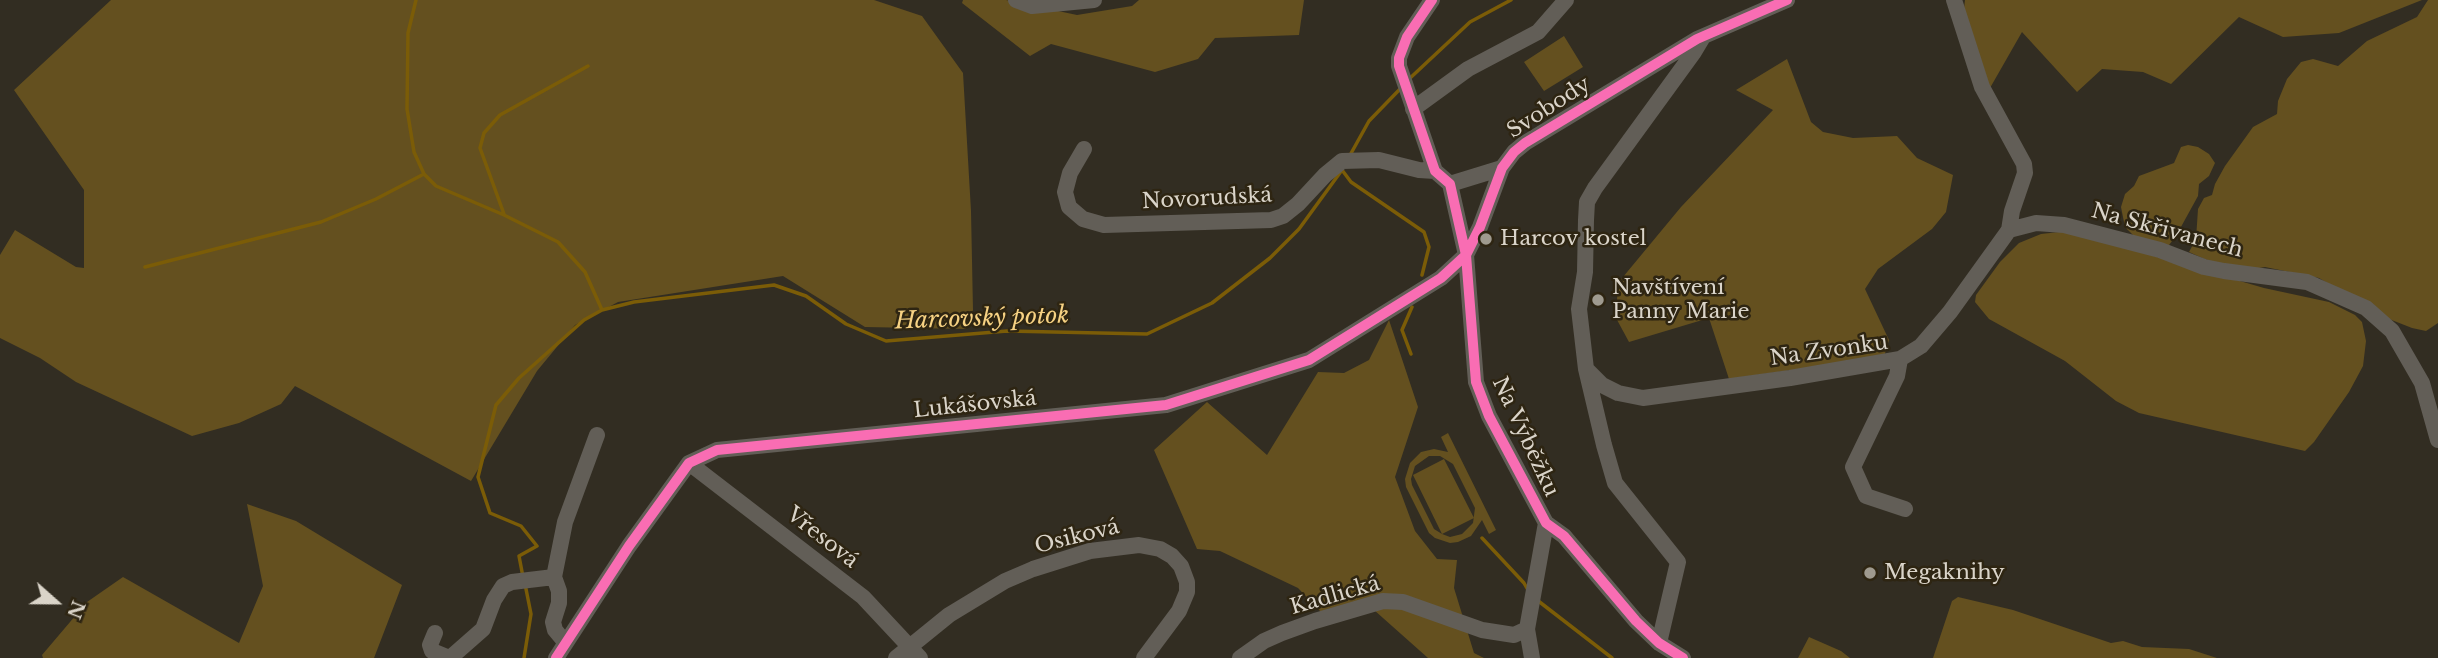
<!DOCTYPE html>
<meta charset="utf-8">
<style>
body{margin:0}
#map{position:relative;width:2438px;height:658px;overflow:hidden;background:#322d22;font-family:"Libre Baskerville",serif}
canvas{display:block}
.north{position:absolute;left:21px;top:567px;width:70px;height:70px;-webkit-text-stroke:5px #2e2512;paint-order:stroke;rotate:111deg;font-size:19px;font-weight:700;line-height:28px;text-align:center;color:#dad4c9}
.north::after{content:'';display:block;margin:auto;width:24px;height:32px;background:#dad4c9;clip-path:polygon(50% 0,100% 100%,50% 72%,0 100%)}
</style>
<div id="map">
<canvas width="2438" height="658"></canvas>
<div class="north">N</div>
</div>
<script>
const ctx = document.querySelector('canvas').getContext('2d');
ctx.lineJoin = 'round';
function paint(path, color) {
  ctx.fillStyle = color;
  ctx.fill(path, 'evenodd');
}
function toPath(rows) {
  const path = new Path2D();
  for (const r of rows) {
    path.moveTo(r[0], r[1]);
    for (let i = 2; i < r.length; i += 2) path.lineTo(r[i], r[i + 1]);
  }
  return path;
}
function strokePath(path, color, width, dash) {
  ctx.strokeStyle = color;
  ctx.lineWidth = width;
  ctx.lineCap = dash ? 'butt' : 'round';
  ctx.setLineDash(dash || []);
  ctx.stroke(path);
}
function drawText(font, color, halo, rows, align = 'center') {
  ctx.font = font + ' "Libre Baskerville",serif';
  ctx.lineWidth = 5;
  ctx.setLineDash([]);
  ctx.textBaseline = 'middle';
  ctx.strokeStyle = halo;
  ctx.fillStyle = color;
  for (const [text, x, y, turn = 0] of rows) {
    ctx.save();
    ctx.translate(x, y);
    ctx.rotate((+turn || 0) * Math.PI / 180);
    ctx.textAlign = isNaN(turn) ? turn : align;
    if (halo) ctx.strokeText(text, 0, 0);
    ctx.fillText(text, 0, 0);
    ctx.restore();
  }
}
const green = toPath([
 [111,0,874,0,922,16,963,73,971,211,973,310,966,329,865,327,783,276,618,302,575,325,537,371,471,481,295,386,281,404,239,423,192,436,76,382,40,358,0,338,0,255,15,230,76,267,84,268,84,190,14,90],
 [963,0,1006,0,1077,15,1132,6,1139,0,1304,0,1299,35,1215,38,1198,59,1155,72,1051,44,1030,56,962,3],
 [1965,0,2422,0,2339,33,2283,37,2239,17,2171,84,2143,72,2102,69,2077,92,2022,32,1990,88,1964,9],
 [2428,0,2438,0,2438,323,2426,331,2412,328,2384,317,2319,278,2265,267,2253,269,2218,265,2189,252,2196,239,2198,209,2204,198,2212,195,2215,184,2225,166,2253,127,2277,114,2278,101,2287,79,2301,62,2313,59,2338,66,2367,41,2417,17],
 [1564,36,1583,67,1544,91,1524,62],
 [1787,59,1811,122,1823,132,1853,138,1897,136,1917,158,1953,175,1946,212,1932,229,1878,269,1865,289,1889,340,1884,357,1729,379,1709,318,1629,342,1616,318,1618,283,1681,207,1773,110,1736,90],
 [2188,145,2198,147,2209,154,2215,163,2209,176,2199,184,2198,196,2176,236,2169,245,2161,248,2135,237,2125,227,2121,207,2125,194,2134,186,2139,176,2174,163,2181,147],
 [2068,231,2264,288,2329,302,2355,315,2362,322,2366,341,2363,366,2349,392,2314,442,2305,451,2139,413,2116,401,2065,361,1989,319,1975,302,1976,295,2000,262,2019,243,2041,234],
 [1389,320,1418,407,1395,477,1415,531,1437,559,1457,560,1454,588,1474,653,1484,658,1428,658,1365,602,1321,612,1298,588,1220,551,1197,549,1154,450,1207,402,1267,455,1318,372,1344,373,1369,360],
 [1448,433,1496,530,1489,534,1482,520,1471,536,1458,542,1450,543,1435,538,1429,533,1406,487,1405,479,1410,463,1421,452,1434,449,1448,452,1441,437],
 [1429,456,1440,456,1453,464,1475,508,1473,523,1462,534,1450,537,1442,534,1474,518,1444,459,1413,475,1442,534,1434,529,1412,485,1411,479,1415,466],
 [247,504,296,521,402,585,374,658,43,658,42,655,87,602,123,577,239,643,263,586],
 [1958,597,2013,610,2111,643,2123,641,2142,647,2189,649,2217,658,1933,658,1952,601],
 [1809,637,1841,651,1850,658,1798,658]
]);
const stream = toPath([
 [416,0,408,33,407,109,414,152,424,174,436,186,504,215,558,242,585,272,602,310],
 [1408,80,1470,22,1511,0],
 [1349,157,1369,121,1401,88],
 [1342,170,1351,182,1424,232,1429,247,1422,275],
 [504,214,480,148,484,133,500,115,588,66],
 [145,267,321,222,376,199,424,174],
 [1411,354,1402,330,1412,307],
 [1482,538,1524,583,1528,590],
 [523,577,519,556,537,546,521,526,490,513,478,477,496,405,519,378,584,320,602,310,634,302,774,285,806,296,846,324,886,341,1007,331,1147,334,1212,303,1270,258,1299,229,1342,170],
 [1537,600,1612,658],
 [524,658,531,614,525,584]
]);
const minor = toPath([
 [1016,0,1032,6,1094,0],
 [1432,0,1407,37,1399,58,1399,66,1435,171,1450,184,1466,255,1476,382,1489,416,1546,523,1564,536,1636,621,1659,643,1683,658],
 [1413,109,1468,69,1538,32,1566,0],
 [1084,149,1070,173,1065,192,1069,207,1083,219,1104,225,1271,220,1283,216,1298,204,1325,175,1342,161,1379,160,1419,170,1435,171],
 [1450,184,1502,168],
 [2009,230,2036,223,2064,225,2160,250,2204,267,2224,271,2307,282,2366,308,2392,331,2422,383,2438,440],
 [1900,359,1897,376,1853,467,1866,496,1905,509],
 [1586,369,1602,385,1618,393,1643,398,1790,378,1900,359,1921,346,1950,312,2009,230,2012,211,2025,173,2024,164,1982,87,1954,0],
 [689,463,863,597,920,658],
 [435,633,430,645,432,651,449,658],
 [565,642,555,630,553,622,559,603,559,591,554,577,565,522,597,435],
 [1659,643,1678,562,1615,483,1604,445,1586,369,1579,309,1585,272,1586,220,1587,202,1595,188,1694,52,1703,37],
 [450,658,483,629,494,600,503,586,512,582,554,577],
 [556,658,629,546,689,463,717,450,1166,405,1309,360,1441,278,1466,255,1480,227,1502,168,1514,152,1525,143,1697,39,1787,0],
 [896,658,949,615,1005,581,1033,569,1090,551,1139,545,1160,549,1172,556,1181,566,1187,582,1187,592,1179,611,1144,658],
 [1240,658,1264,641,1282,633,1315,621,1383,601,1403,602,1482,630,1514,635,1527,629],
 [1532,658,1527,629,1546,523]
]);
const cycleway = toPath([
 [1432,0,1407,37,1399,58,1399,66,1435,171,1450,184,1466,255,1476,382,1489,416,1546,523,1564,536,1636,621,1659,643,1683,658],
 [556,658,629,546,689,463,717,450,1166,405,1309,360,1441,278,1466,255,1480,227,1502,168,1514,152,1525,143,1697,39,1787,0]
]);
const markers = [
 [1486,239,7,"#9f9a8f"],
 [1598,300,7,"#9f9a8f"],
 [1870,573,7,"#9f9a8f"]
];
const streetNames = [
 ["Svobody",1549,108,-33],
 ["Novorudská",1207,199,-3],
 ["Na Skřivanech",2167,231,15],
 ["Na Zvonku",1829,351,-8],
 ["Lukášovská",975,405,-6],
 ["Na Výběžku",1525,437,65],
 ["Osiková",1077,537,-14],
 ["Vřesová",822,538,38],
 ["Kadlická",1335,596,-16]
];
const poiNames = [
 ["Harcov kostel",1500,239],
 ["Navštívení",1612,288],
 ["Panny Marie",1612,312],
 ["Megaknihy",1884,573]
];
const waterNames = [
 ["Harcovský potok",982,319,-2]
];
paint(green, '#64501f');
strokePath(stream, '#7b5c07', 3.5);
strokePath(minor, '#625e57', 16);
strokePath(cycleway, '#f96db3', 10);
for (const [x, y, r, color] of markers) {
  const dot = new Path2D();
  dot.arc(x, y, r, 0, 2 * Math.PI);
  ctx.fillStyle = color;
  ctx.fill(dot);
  strokePath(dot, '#2e2512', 2.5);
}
drawText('21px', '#dad4c9', '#2e2512', streetNames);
drawText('21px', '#dad4c9', '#2e2512', poiNames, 'left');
drawText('italic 23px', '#f7d283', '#2e2512', waterNames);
</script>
